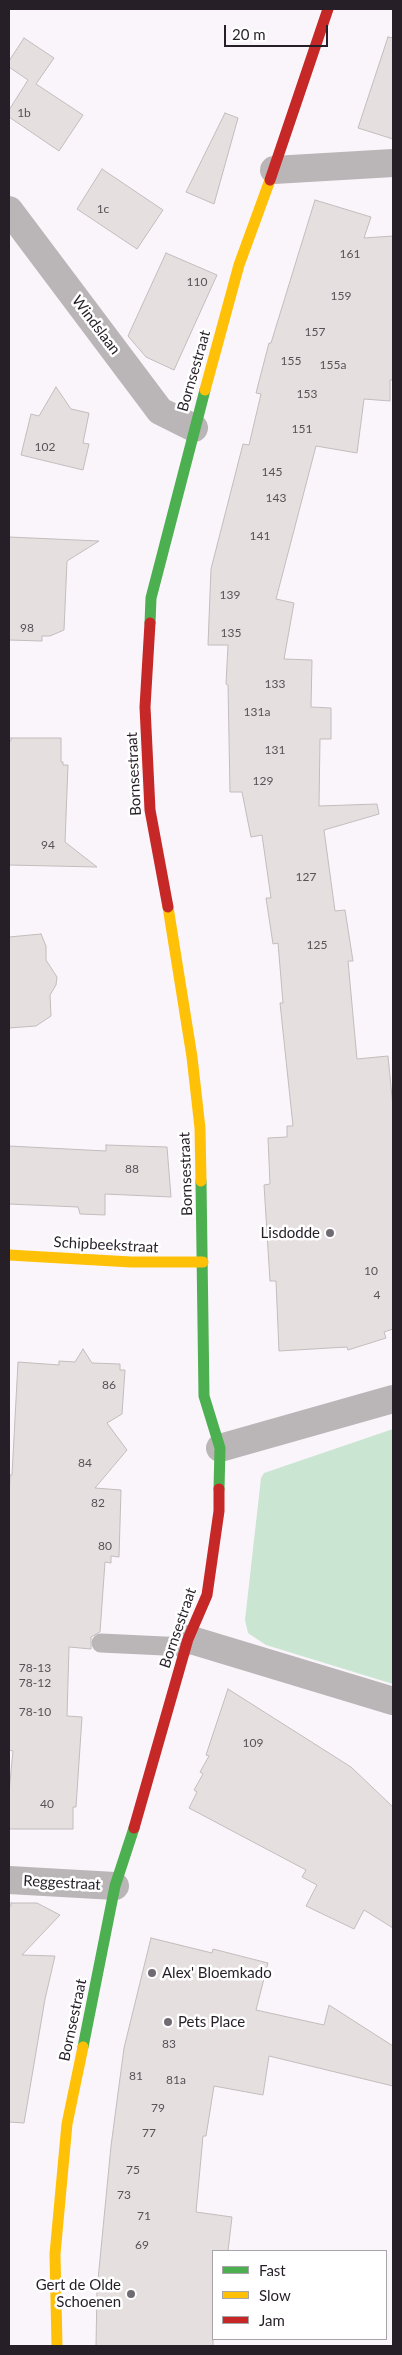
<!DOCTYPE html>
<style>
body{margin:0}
#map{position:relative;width:402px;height:2355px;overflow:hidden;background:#faf5fb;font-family:Lato,sans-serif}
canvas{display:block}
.frame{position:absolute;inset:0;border:10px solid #261f28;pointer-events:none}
.legend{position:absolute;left:212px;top:2250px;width:175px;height:90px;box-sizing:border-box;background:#fff;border:1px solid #a8a5a9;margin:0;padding:6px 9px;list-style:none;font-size:15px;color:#261f28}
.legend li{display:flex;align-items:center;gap:10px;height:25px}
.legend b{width:25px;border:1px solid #a8a5a9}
.scale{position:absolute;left:224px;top:25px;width:104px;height:22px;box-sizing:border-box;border:2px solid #261f28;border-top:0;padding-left:6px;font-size:15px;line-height:18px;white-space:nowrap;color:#261f28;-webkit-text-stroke:4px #fff;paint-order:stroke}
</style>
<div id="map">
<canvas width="402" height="2355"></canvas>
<div class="frame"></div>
<ul class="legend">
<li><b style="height:6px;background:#4caf50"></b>Fast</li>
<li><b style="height:6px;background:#ffc107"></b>Slow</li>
<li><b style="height:6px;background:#c62828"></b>Jam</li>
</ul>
<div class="scale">20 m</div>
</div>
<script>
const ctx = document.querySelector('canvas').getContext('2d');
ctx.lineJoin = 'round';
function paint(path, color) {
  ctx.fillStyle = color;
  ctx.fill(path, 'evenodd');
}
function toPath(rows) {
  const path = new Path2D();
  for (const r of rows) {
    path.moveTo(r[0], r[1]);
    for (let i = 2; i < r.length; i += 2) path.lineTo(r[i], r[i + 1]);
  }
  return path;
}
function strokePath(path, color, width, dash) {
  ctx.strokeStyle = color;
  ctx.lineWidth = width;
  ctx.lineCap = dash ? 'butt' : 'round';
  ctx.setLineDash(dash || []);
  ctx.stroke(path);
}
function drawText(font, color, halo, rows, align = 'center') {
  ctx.font = font + ' Lato,sans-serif';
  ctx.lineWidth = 5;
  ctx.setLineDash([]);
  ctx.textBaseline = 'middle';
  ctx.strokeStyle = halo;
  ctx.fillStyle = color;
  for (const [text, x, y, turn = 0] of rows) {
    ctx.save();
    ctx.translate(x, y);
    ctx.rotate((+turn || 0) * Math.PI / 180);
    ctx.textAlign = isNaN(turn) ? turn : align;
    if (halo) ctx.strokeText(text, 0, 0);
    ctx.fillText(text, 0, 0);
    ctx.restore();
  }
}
const green = toPath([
 [393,1429,393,1684,266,1645,248,1633,245,1620,261,1478,264,1473]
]);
const building = toPath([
 [388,37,393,38,393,139,358,128,388,37],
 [24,38,54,58,36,84,83,115,59,151,9,117,9,110,28,80,9,67,9,61,24,38],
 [225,113,238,118,214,204,186,192,225,113],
 [102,169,163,210,137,249,77,209,102,169],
 [315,200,371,217,364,238,393,236,393,380,390,380,390,401,364,399,357,453,316,446,276,599,294,603,284,659,312,660,311,707,331,708,331,739,320,739,319,806,377,804,379,814,324,830,335,911,345,910,353,961,348,961,357,1059,388,1056,393,1107,393,1329,384,1332,386,1338,348,1350,347,1347,279,1351,276,1281,270,1281,264,1185,270,1184,268,1138,287,1137,287,1126,293,1126,280,1003,283,1003,278,943,273,944,266,898,271,898,262,835,251,837,242,792,230,792,228,685,226,684,228,645,208,645,209,619,211,569,243,444,249,445,261,394,256,393,269,343,271,343,315,200],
 [166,253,217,275,174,370,146,357,128,336,166,253],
 [56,387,71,409,89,413,83,443,89,444,83,470,21,455,31,414,39,416,56,387],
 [9,537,99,541,67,561,64,630,50,636,42,636,42,641,9,640,9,537],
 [11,738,61,738,61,762,63,762,63,765,68,765,65,842,97,867,9,865,9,741,11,741,11,738],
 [41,934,46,946,46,960,57,977,56,985,50,995,51,1016,36,1026,9,1028,9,937,41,934],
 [106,1145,167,1147,171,1197,105,1194,105,1215,80,1214,78,1207,9,1204,9,1146,106,1151,106,1145],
 [83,1349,92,1363,120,1364,120,1370,125,1370,122,1414,107,1423,127,1450,95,1488,121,1490,119,1557,111,1556,111,1563,105,1562,100,1632,91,1637,91,1649,69,1647,67,1716,82,1717,76,1807,73,1807,73,1829,9,1829,9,1792,13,1751,9,1750,9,1500,10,1475,12,1475,18,1362,59,1365,59,1361,75,1362,83,1349],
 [228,1689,351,1767,393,1807,393,1928,364,1910,354,1929,306,1906,317,1885,302,1877,306,1870,189,1808,197,1792,194,1790,203,1774,200,1772,209,1756,206,1755,228,1689],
 [11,1903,37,1903,60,1915,22,1955,55,1956,45,1999,24,2123,9,2122,9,1906,11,1906,11,1903],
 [151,1938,212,1953,213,1949,268,1963,256,2010,324,2025,329,2005,393,2046,393,2086,269,2056,263,2095,214,2086,206,2136,203,2136,196,2212,232,2217,228,2251,213,2251,213,2346,96,2346,97,2290,111,2146,124,2048,151,1938]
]);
const lane = toPath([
 [101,1643,185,1647]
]);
const street = toPath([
 [274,170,393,163],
 [9,210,160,411,194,428],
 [220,1448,393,1399],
 [188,1639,393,1701],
 [9,1880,115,1886]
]);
const fast = toPath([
 [150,623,151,598,205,390],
 [201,1181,204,1396,220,1448,219,1489],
 [83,2047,115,1886,134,1828]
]);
const slow = toPath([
 [205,390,239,265,270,180],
 [168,907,192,1057,200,1128,201,1181],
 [9,1255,131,1262,203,1262],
 [57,2346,55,2254,67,2124,83,2047]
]);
const jam = toPath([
 [270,180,328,9],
 [150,623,145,707,150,810,168,907],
 [134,1828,188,1639,207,1595,219,1511,219,1489]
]);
const markers = [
 [330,1233,5,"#706a72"],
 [152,1973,5,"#706a72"],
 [168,2022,5,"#706a72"],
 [131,2294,5,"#706a72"]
];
const numberNames = [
 ["1b",24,113],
 ["1c",103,209],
 ["161",350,254],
 ["110",197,282],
 ["159",341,296],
 ["157",315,332],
 ["155",291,361],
 ["155a",333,365],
 ["153",307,394],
 ["151",302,429],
 ["102",45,447],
 ["145",272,472],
 ["143",276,498],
 ["141",260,536],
 ["139",230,595],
 ["98",27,628],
 ["135",231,633],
 ["133",275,684],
 ["131a",257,712],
 ["131",275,750],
 ["129",263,781],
 ["94",48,845],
 ["127",306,877],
 ["125",317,945],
 ["88",132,1169],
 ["10",371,1271],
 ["4",377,1295],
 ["86",109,1385],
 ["84",85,1463],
 ["82",98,1503],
 ["80",105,1546],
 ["78-13",35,1668],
 ["78-12",35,1683],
 ["78-10",35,1712],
 ["109",253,1743],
 ["40",47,1804],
 ["83",169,2044],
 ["81",136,2076],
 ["81a",176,2080],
 ["79",158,2108],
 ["77",149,2133],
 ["75",133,2170],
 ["73",124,2195],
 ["71",144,2216],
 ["69",142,2245]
];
const streetNames = [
 ["Windslaan",96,325,53],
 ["Bornsestraat",194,371,-74],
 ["Bornsestraat",134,774,-93],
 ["Bornsestraat",186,1174,-92],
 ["Schipbeekstraat",106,1245,3],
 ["Bornsestraat",178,1628,-71],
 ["Reggestraat",62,1883,3],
 ["Bornsestraat",73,2020,-78]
];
const poiNames = [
 ["Lisdodde",320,1233],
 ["Alex' Bloemkado",162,1973,"left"],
 ["Pets Place",178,2022,"left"],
 ["Gert de Olde",121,2285],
 ["Schoenen",121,2302]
];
paint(green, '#cae5d2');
paint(building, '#e6dfdf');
strokePath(building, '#c3bcbc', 1);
strokePath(lane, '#bab5b6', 19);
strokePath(street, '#bab5b6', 28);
strokePath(fast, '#4caf50', 11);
strokePath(slow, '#ffc107', 11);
strokePath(jam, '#c62828', 11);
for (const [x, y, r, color] of markers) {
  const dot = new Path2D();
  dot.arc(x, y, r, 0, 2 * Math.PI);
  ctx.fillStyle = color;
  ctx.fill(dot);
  strokePath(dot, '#fff', 2);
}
drawText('12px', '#585158', null, numberNames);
drawText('15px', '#261f28', '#fff', streetNames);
drawText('15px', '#261f28', '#fff', poiNames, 'right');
</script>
